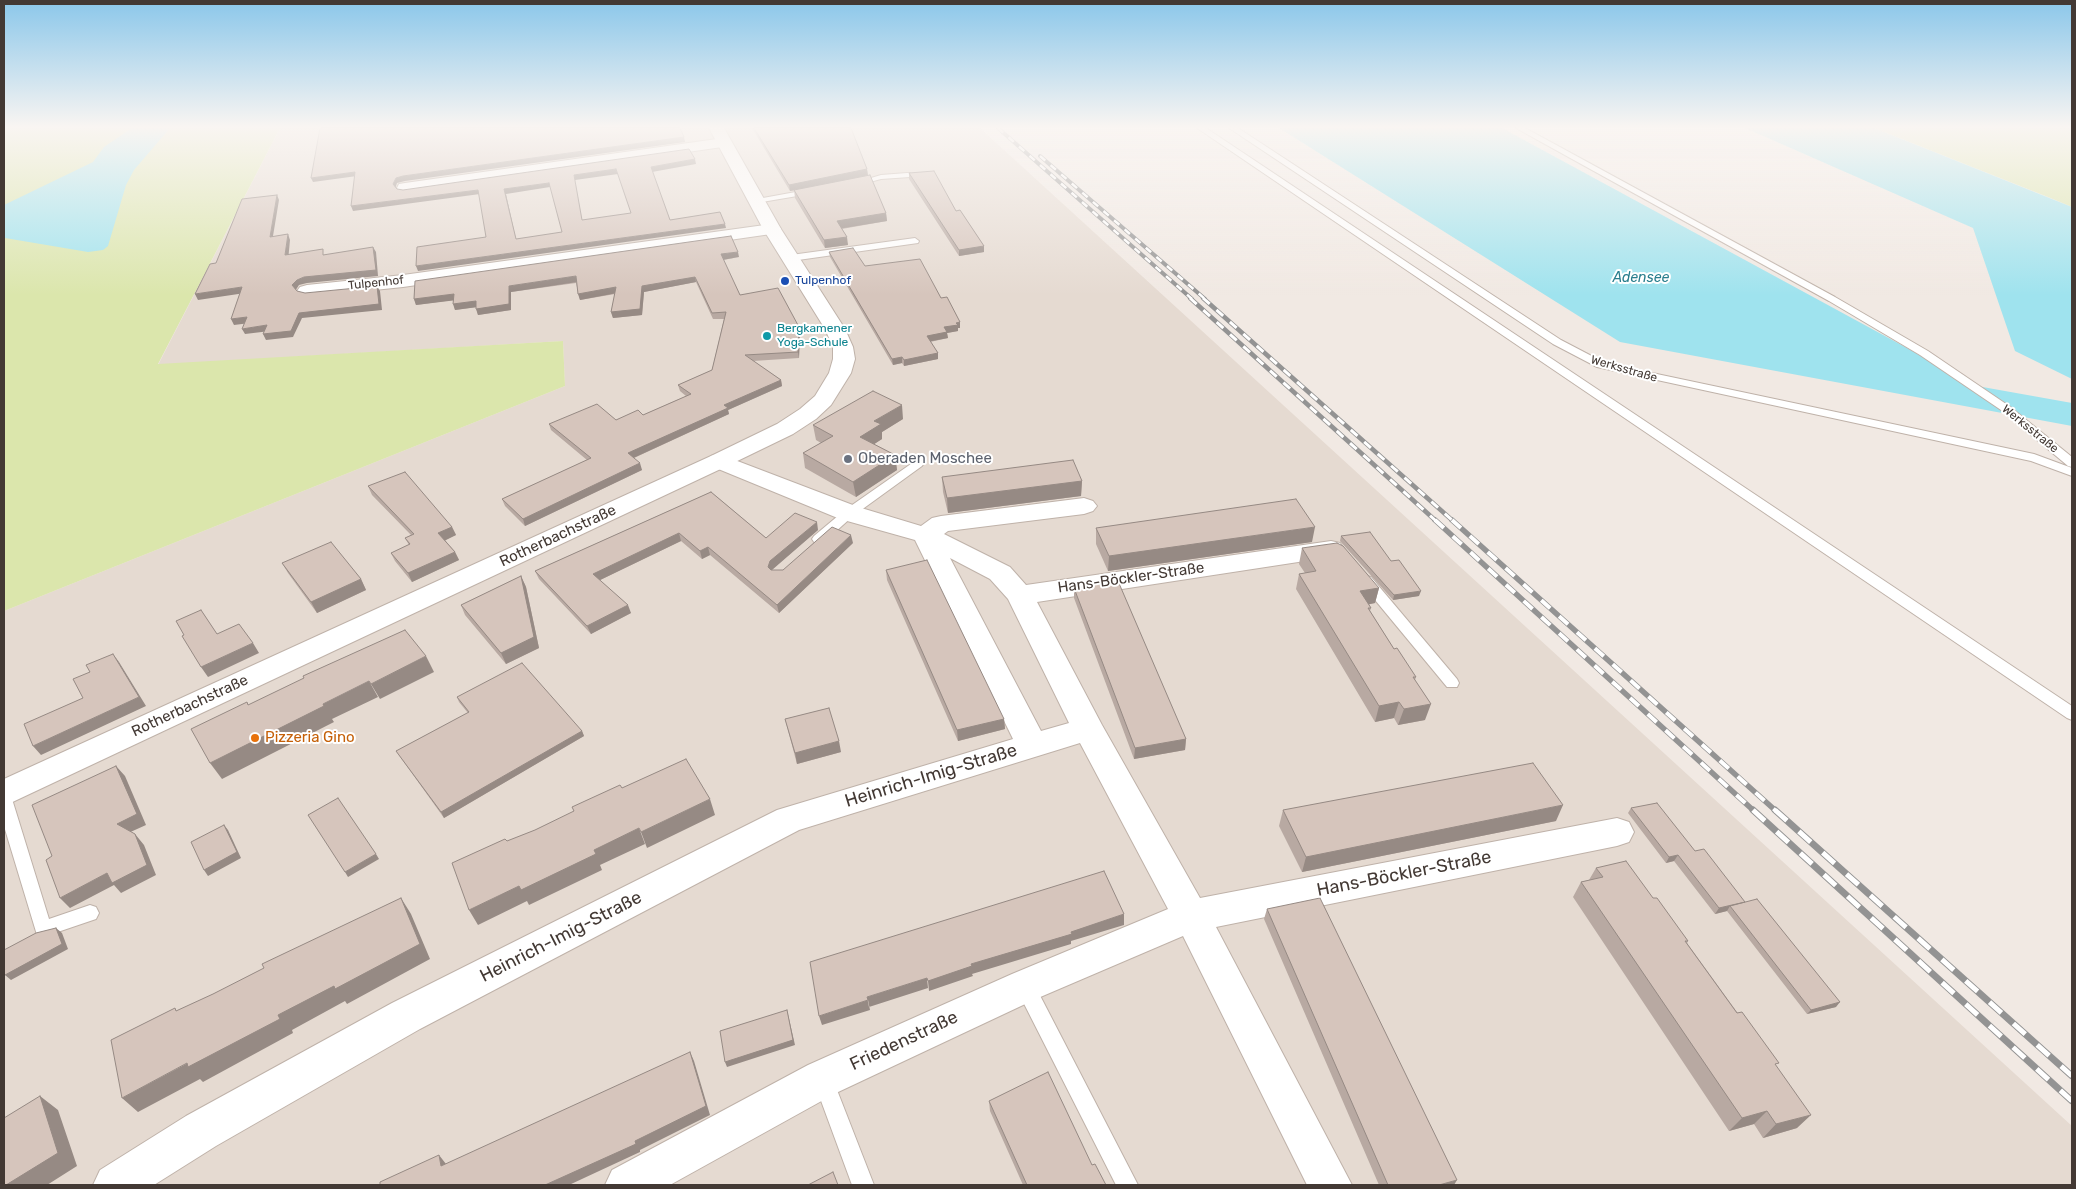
<!DOCTYPE html>
<meta charset="utf-8">
<style>
body{margin:0}
#map{position:relative;width:2076px;height:1189px;overflow:hidden;background:#f1e9e3;font-family:Rubik,sans-serif}
canvas{display:block}
.frame{position:absolute;inset:0;border:5px solid #433934;pointer-events:none}
</style>
<div id="map">
<canvas width="2076" height="1189"></canvas>
<div class="frame"></div>
</div>
<script>
const ctx = document.querySelector('canvas').getContext('2d');
ctx.lineJoin = 'round';
function paint(path, color) {
  ctx.fillStyle = color;
  ctx.fill(path, 'evenodd');
}
function toPath(rows) {
  const path = new Path2D();
  for (const r of rows) {
    path.moveTo(r[0], r[1]);
    for (let i = 2; i < r.length; i += 2) path.lineTo(r[i], r[i + 1]);
  }
  return path;
}
function strokePath(path, color, width, dash) {
  ctx.strokeStyle = color;
  ctx.lineWidth = width;
  ctx.lineCap = dash ? 'butt' : 'round';
  ctx.setLineDash(dash || []);
  ctx.stroke(path);
}
function drawText(font, color, halo, rows, align = 'center') {
  ctx.font = font + ' Rubik,sans-serif';
  ctx.lineWidth = 4;
  ctx.setLineDash([]);
  ctx.textBaseline = 'middle';
  ctx.strokeStyle = halo;
  ctx.fillStyle = color;
  for (const [text, x, y, turn = 0] of rows) {
    ctx.save();
    ctx.translate(x, y);
    ctx.rotate((+turn || 0) * Math.PI / 180);
    ctx.textAlign = isNaN(turn) ? turn : align;
    if (halo) ctx.strokeText(text, 0, 0);
    ctx.fillText(text, 0, 0);
    ctx.restore();
  }
}
const residential = toPath([
 [280,128,980,128,2072,1126,2072,1185,4,1185,4,611,565,386,563,341,158,365]
]);
const green = toPath([
 [4,128,280,128,158,364,563,341,565,386,4,611],
 [1874,128,2072,128,2072,207,2048,197]
]);
const water = toPath([
 [132,128,170,128,134,170,126,185,108,246,103,250,88,252,5,238,4,205,93,162,104,147],
 [1279,128,1502,128,1977,386,2072,403,2072,426,1620,342],
 [1745,128,1874,128,2072,207,2072,379,2015,351,1973,228]
]);
const service = toPath([
 [1197,128,1206,128,2072,706,2072,720,2067,718,1197,128],
 [1229,128,1238,128,1561,340,1605,363,2034,454,2072,468,2072,476,2031,461,1597,367,1553,344,1229,128],
 [1516,128,1525,128,1835,297,1928,351,2009,406,2072,457,2072,467,2068,466,2001,410,1920,355,1829,301,1516,128],
 [907,173,910,173,910,177,881,179,855,186,851,184,881,175,907,173],
 [812,189,816,191,815,193,756,203,752,200,812,189],
 [915,238,919,241,918,243,791,261,786,258,791,255,915,238],
 [918,459,924,463,922,466,853,516,824,542,814,542,812,539,814,536,845,510,918,459],
 [1366,576,1371,577,1457,679,1459,683,1457,687,1447,687,1361,583,1359,580,1361,577,1366,576],
 [4,792,10,794,12,799,49,919,90,905,96,907,99,913,96,919,43,937,37,935,4,826,4,792],
 [1025,977,1032,980,1138,1185,1116,1185,1015,986,1018,980,1025,977],
 [823,1069,830,1072,874,1185,852,1185,813,1079,816,1072,823,1069]
]);
const minor = toPath([
 [724,138,729,140,732,143,729,146,405,193,399,192,397,188,399,184,405,183,724,138],
 [772,224,778,225,781,229,778,233,403,287,307,297,300,295,297,291,300,287,307,285,403,275,772,224],
 [719,454,858,507,921,526,932,518,941,516,1084,498,1093,501,1097,506,1093,511,1084,514,948,531,944,534,1010,567,1026,585,1331,541,1340,543,1344,549,1340,555,1331,557,1037,602,1102,725,1200,898,1617,818,1629,822,1634,832,1629,842,1617,846,1216,927,1352,1185,1307,1185,1183,936,1038,998,836,1093,670,1185,605,1185,612,1170,808,1065,1012,974,1168,909,1080,743,799,830,420,1029,216,1146,154,1185,93,1185,100,1170,186,1116,392,1003,777,810,1013,739,915,540,840,519,711,466,707,461,711,456,719,454],
 [950,558,990,579,1008,599,1069,723,1041,731,950,558]
]);
const tertiary = toPath([
 [709,128,724,128,781,229,845,329,853,347,855,359,851,373,831,405,816,419,793,434,727,466,4,806,4,779,711,456,777,424,800,409,815,396,829,373,833,359,833,347,825,329,763,229,709,128]
]);
const railFar3 = toPath([
 [998,128,1192,299],
 [1040,156,1205,299]
]);
const railFar2 = toPath([
 [1190,298,1436,521],
 [1203,298,1453,521]
]);
const railFar1 = toPath([
 [1435,520,1754,811],
 [1452,520,1776,811]
]);
const rail = toPath([
 [1753,810,2072,1101],
 [1775,810,2072,1076]
]);
const wall = toPath([
 [752,128,851,128,867,169,868,176,790,191],
 [909,173,956,211,984,252,959,256,909,179],
 [794,190,886,213,887,221,842,229,848,245,825,248,795,198],
 [829,252,941,298,960,322,960,328,958,328,958,331,947,333,948,338,930,342,938,353,938,359,904,366,902,363,893,365,830,257],
 [739,257,723,260,740,295,799,327,800,333,799,358,753,361,781,380,782,386,728,410,729,414,634,458,642,470,525,526,505,506,502,499,587,460,551,430,549,424,616,420,643,415,686,396,680,391,678,385,712,370,724,319,713,319,696,282,644,292,642,315,613,318,611,312,615,294,580,300,576,283,511,292,511,310,478,315,476,307,455,310,453,300,416,305,414,299],
 [903,419,882,432,882,439,874,444,895,455,897,470,856,497,805,468,803,453,821,443,816,440,813,425],
 [942,477,1082,481,1081,496,948,513,943,492],
 [368,486,452,527,456,535,445,540,455,552,459,560,412,582,395,561,391,553,409,545,405,538,411,535,372,495],
 [711,492,766,538,818,530,771,570,783,570,853,543,779,613,710,555,702,559,681,541,600,580,631,613,591,634,539,579,535,571],
 [1096,528,1312,542,1108,571,1096,544],
 [1341,536,1391,561,1419,596,1393,600,1340,541],
 [1302,548,1379,588,1375,603,1369,604,1371,608,1370,611,1394,649,1416,677,1415,680,1425,720,1398,725,1394,718,1375,722,1296,589,1299,574,1305,573,1299,564],
 [282,563,361,579,366,590,317,613,288,573],
 [886,570,1004,719,1005,729,958,741,887,580],
 [521,576,526,587,539,648,506,664,465,615,461,605],
 [1074,588,1186,739,1185,750,1134,759,1074,598],
 [457,697,582,731,584,736,444,818,396,751,468,713,459,702],
 [785,719,841,752,797,764],
 [1631,808,1695,851,1745,902,1836,1007,1807,1014,1727,911,1715,914,1674,861,1666,863,1628,813],
 [1283,810,1556,821,1302,872,1279,826],
 [1596,868,1653,898,1688,941,1687,943,1776,1066,1797,1128,1763,1138,1754,1124,1729,1131,1573,897,1581,882,1589,880],
 [1267,909,1454,1185,1379,1185,1264,919],
 [989,1101,1092,1165,1106,1185,1023,1185,990,1111]
]);
const shadedWall = toPath([
 [684,137,685,142,405,181,397,183,395,189,393,184,396,178,403,176],
 [695,159,696,164,652,172,651,167],
 [616,169,618,174,575,180,583,225,574,175],
 [867,169,868,176,790,191,789,185],
 [355,172,357,176,313,182,311,178],
 [549,183,550,187,506,194,517,244,504,189],
 [478,190,480,194,353,211,351,206],
 [277,195,279,200,272,242,270,237],
 [886,213,887,221,838,229,837,221],
 [725,224,726,228,418,271,416,266],
 [288,234,290,240,288,261,285,255],
 [847,237,848,245,825,248,824,240],
 [984,246,984,252,959,256,959,250],
 [373,247,376,252,378,276,307,283,299,285,295,291,292,285,297,280],
 [738,252,739,257,722,260,721,254],
 [576,276,577,282,511,292,511,310,478,315,476,309,509,286],
 [695,277,696,282,644,292,642,315,613,318,611,312,642,286],
 [377,286,380,291,382,310,302,318,293,337,266,340,263,334,299,313],
 [242,287,245,293,198,300,195,294],
 [616,287,617,293,580,300,578,294],
 [454,294,457,300,416,305,414,299],
 [476,301,478,307,455,310,453,304],
 [247,317,250,323,234,325,231,319],
 [960,322,960,328,958,328,958,331,947,333,948,338,927,342,927,336,944,327],
 [267,325,270,331,245,334,242,329],
 [799,327,800,333,799,358,798,352],
 [938,353,938,359,904,366,904,360],
 [902,357,902,363,893,365,892,359],
 [781,380,782,386,728,410,729,414,629,460,628,453,724,405],
 [902,405,903,419,882,432,882,439,862,452,860,437,874,421],
 [895,455,897,470,856,497,853,482],
 [640,463,642,470,525,526,523,519],
 [1082,481,1081,496,948,513,947,498],
 [817,522,818,530,772,570,769,575,768,567,770,561],
 [452,527,456,535,442,542,438,533],
 [1315,527,1312,542,1108,571,1109,556],
 [679,533,681,541,596,582,593,574],
 [851,535,853,543,779,613,777,605],
 [708,547,710,555,702,559,700,551],
 [455,552,459,560,412,582,408,573],
 [521,576,526,587,539,648,506,664,501,653],
 [361,579,366,590,317,613,311,602],
 [1379,588,1375,603,1356,607,1360,591],
 [1421,591,1419,596,1393,600,1394,595],
 [628,605,631,613,591,634,587,626],
 [253,643,259,653,208,677,201,667],
 [113,654,119,662,146,706,41,755,33,746,139,697],
 [426,656,434,672,380,699,371,684],
 [369,681,378,697,332,719,334,722,222,779,210,763,323,704],
 [1399,702,1394,718,1375,722,1379,706],
 [1431,704,1425,720,1398,725,1404,709],
 [1004,719,1005,729,958,741,957,730],
 [582,731,584,736,444,818,441,812],
 [1186,739,1185,750,1134,759,1135,748],
 [839,741,841,752,797,764,795,753],
 [116,766,125,776,146,825,126,834,117,824],
 [710,799,715,815,647,848,641,832],
 [1563,805,1556,821,1302,872,1306,857],
 [224,825,228,830,241,858,208,876,204,870],
 [639,828,645,844,600,865,602,870,529,905,527,901,478,925,469,910],
 [135,834,144,845,156,875,121,893,114,885,70,908,60,898,107,873],
 [376,854,379,859,348,877,345,872],
 [1678,855,1674,861,1666,863,1669,857],
 [401,898,411,914,430,959,347,1004,345,1001,292,1030,293,1033,203,1082,200,1079,138,1112,122,1098,278,1015],
 [1745,902,1730,906,1727,911,1715,914,1719,908],
 [1124,914,1124,925,1071,941,1071,944,972,974,973,976,929,991,928,981,971,964],
 [56,928,62,933,68,949,11,980,5,975],
 [927,978,928,988,869,1007,867,997],
 [868,1000,870,1010,822,1025,819,1016],
 [1840,1002,1836,1007,1807,1014,1811,1010],
 [787,1010,795,1045,727,1067,725,1062],
 [690,1052,694,1061,710,1115,640,1150,640,1152,569,1185,545,1185,635,1141],
 [40,1096,58,1110,77,1166,47,1185,6,1185],
 [1767,1111,1754,1124,1729,1131,1742,1118],
 [1811,1115,1797,1128,1763,1138,1776,1124],
 [439,1155,446,1164,441,1166],
 [1457,1180,1454,1185,1439,1185]
]);
const building = toPath([
 [320,128,680,128,684,137,403,176,396,178,393,184,397,189,403,190,689,149,695,159,651,167,670,220,720,212,725,224,416,266,417,247,486,237,478,190,351,206,355,172,311,178,320,128],
 [616,169,631,213,582,220,574,175,616,169],
 [549,183,562,232,516,239,504,189,549,183],
 [754,128,851,128,867,169,789,185,754,128],
 [934,171,956,211,960,210,984,246,959,250,909,173,934,171],
 [870,175,886,213,837,221,847,237,824,240,794,190,870,175],
 [277,195,270,237,288,234,285,255,323,249,323,255,373,247,376,270,304,277,297,280,292,285,297,291,305,293,377,286,379,304,299,313,291,331,263,334,267,325,242,329,247,317,231,319,242,287,195,294,210,264,216,263,242,199,277,195],
 [731,236,738,252,721,254,740,295,778,288,799,327,798,352,745,355,781,380,724,405,728,408,628,453,640,463,523,519,502,499,591,458,549,424,597,404,616,420,638,410,643,415,691,394,678,385,712,370,726,312,712,313,695,277,642,286,640,309,611,312,616,287,578,294,576,276,509,286,509,304,476,309,476,301,453,304,454,294,414,299,415,281,731,236],
 [853,248,865,266,920,259,941,298,947,297,960,322,956,323,958,325,944,327,947,332,927,336,938,353,904,360,902,357,892,359,829,252,853,248],
 [873,391,902,405,874,421,881,424,860,437,895,455,853,482,803,453,833,436,813,425,873,391],
 [1073,460,1082,481,947,498,942,477,1073,460],
 [405,472,452,527,438,533,455,552,408,573,391,553,410,544,405,538,414,534,368,486,405,472],
 [711,492,766,538,795,513,817,522,770,561,768,567,771,570,783,570,832,527,851,535,777,605,708,547,700,551,679,533,593,574,628,605,587,626,535,571,711,492],
 [1296,499,1315,527,1109,556,1096,528,1296,499],
 [1370,532,1391,561,1399,560,1421,591,1394,595,1341,536,1370,532],
 [331,542,361,579,311,602,282,563,331,542],
 [1337,543,1343,546,1379,588,1360,591,1371,608,1368,608,1394,649,1397,648,1416,677,1413,677,1431,704,1404,709,1399,702,1379,706,1299,574,1316,571,1302,548,1337,543],
 [927,560,1004,719,957,730,886,570,927,560],
 [521,576,534,637,501,653,461,605,521,576],
 [1118,581,1186,739,1135,748,1074,588,1118,581],
 [201,610,217,634,239,624,253,643,201,667,182,636,184,635,176,621,201,610],
 [405,630,426,656,371,684,369,681,323,704,324,706,210,763,191,729,247,702,248,705,304,678,303,676,405,630],
 [113,654,139,697,33,746,24,724,83,698,73,679,90,672,86,665,113,654],
 [522,663,582,731,441,812,396,751,469,712,457,697,522,663],
 [829,708,839,741,795,753,785,719,829,708],
 [686,759,710,799,641,832,639,828,594,850,596,854,521,890,519,886,469,910,452,863,505,839,507,841,535,830,574,811,572,807,620,785,622,788,686,759],
 [1533,763,1563,805,1306,857,1283,810,1533,763],
 [116,766,137,814,117,824,135,834,147,865,112,883,107,873,60,898,46,860,52,856,32,805,116,766],
 [338,798,376,854,345,872,308,815,338,798],
 [1657,803,1695,851,1704,849,1745,902,1719,908,1678,855,1669,857,1631,808,1657,803],
 [224,825,237,852,204,870,191,842,224,825],
 [1626,861,1653,898,1657,898,1688,941,1685,941,1737,1013,1742,1012,1779,1063,1775,1064,1811,1115,1776,1124,1767,1111,1742,1118,1581,882,1603,877,1596,868,1626,861],
 [1104,871,1124,914,1071,932,1072,934,971,964,972,966,928,981,927,978,867,997,868,1000,819,1016,810,962,1104,871],
 [401,898,420,944,335,989,334,986,278,1015,280,1019,188,1067,187,1063,122,1098,111,1040,175,1008,176,1011,213,994,264,968,262,964,401,898],
 [1320,898,1457,1180,1439,1185,1388,1185,1267,909,1320,898],
 [1757,899,1840,1002,1811,1010,1730,906,1757,899],
 [56,928,62,944,5,975,4,972,4,950,36,933,56,928],
 [787,1010,793,1040,725,1062,720,1031,787,1010],
 [690,1052,706,1106,635,1141,636,1144,545,1185,380,1185,380,1182,439,1155,441,1166,690,1052],
 [1048,1072,1092,1165,1095,1164,1106,1185,1027,1185,989,1101,1048,1072],
 [40,1096,58,1153,6,1185,4,1185,4,1118,40,1096],
 [833,1172,838,1185,808,1185,833,1172]
]);
const markers = [
 [785,281,5,"#1a4fb4"],
 [767,336,5,"#0f9aa8"],
 [848,459,5,"#6b7280"],
 [255,738,5,"#e8710a"]
];
const farTransitnames = [
 ["Tulpenhof",795,281]
];
const farStreetnames = [
 ["Tulpenhof",376,283,-6],
 ["Werksstraße",1624,369,16],
 ["Werksstraße",2030,429,39]
];
const farCulturenames = [
 ["Bergkamener",777,329],
 ["Yoga-Schule",777,343]
];
const farWaternames = [
 ["Adensee",1641,278]
];
const worshipNames = [
 ["Oberaden Moschee",858,459]
];
const streetNames = [
 ["Rotherbachstraße",558,536,-25],
 ["Hans-Böckler-Straße",1131,578,-8],
 ["Rotherbachstraße",190,706,-25]
];
const foodNames = [
 ["Pizzeria Gino",265,738]
];
const nearStreetnames = [
 ["Heinrich-Imig-Straße",931,776,-17],
 ["Hans-Böckler-Straße",1404,874,-11],
 ["Heinrich-Imig-Straße",561,937,-27],
 ["Friedenstraße",904,1041,-25]
];
paint(residential, '#e5dad1');
paint(green, '#dbe6ac');
paint(water, '#9fe3ee');
strokePath(service, '#bfb2a9', 2);
strokePath(minor, '#bfb2a9', 2);
strokePath(tertiary, '#bfb2a9', 2);
paint(service, '#fff');
paint(minor, '#fff');
paint(tertiary, '#fff');
strokePath(railFar3, '#939393', 4);
strokePath(railFar2, '#939393', 4.5);
strokePath(railFar1, '#939393', 5.5);
strokePath(rail, '#939393', 7);
strokePath(railFar3, '#fff', 2.5, [7]);
strokePath(railFar2, '#fff', 3, [9]);
strokePath(railFar1, '#fff', 4, [12]);
strokePath(rail, '#fff', 5, [16]);
paint(wall, '#b8a9a2');
paint(shadedWall, '#968a84');
paint(building, '#d6c5bc');
strokePath(building, '#968a84', 1);
const sky = ctx.createLinearGradient(0, 0, 0, 295);
sky.addColorStop(0, '#8bc7ea');
sky.addColorStop(0.43, '#f9f5f2');
sky.addColorStop(1, '#f9f5f200');
ctx.fillStyle = sky;
ctx.fillRect(0, 0, 2076, 295);
for (const [x, y, r, color] of markers) {
  const dot = new Path2D();
  dot.arc(x, y, r, 0, 2 * Math.PI);
  ctx.fillStyle = color;
  ctx.fill(dot);
  strokePath(dot, '#fff', 2);
}
drawText('12px', '#164399', '#fff', farTransitnames, 'left');
drawText('12px', '#433934', '#fff', farStreetnames);
drawText('12px', '#0d838f', '#fff', farCulturenames, 'left');
drawText('italic 14px', '#297e8d', '#fff', farWaternames);
drawText('15px', '#5b616d', '#fff', worshipNames, 'left');
drawText('15px', '#433934', '#fff', streetNames);
drawText('15px', '#c56008', '#fff', foodNames, 'left');
drawText('18px', '#433934', '#fff', nearStreetnames);
</script>
